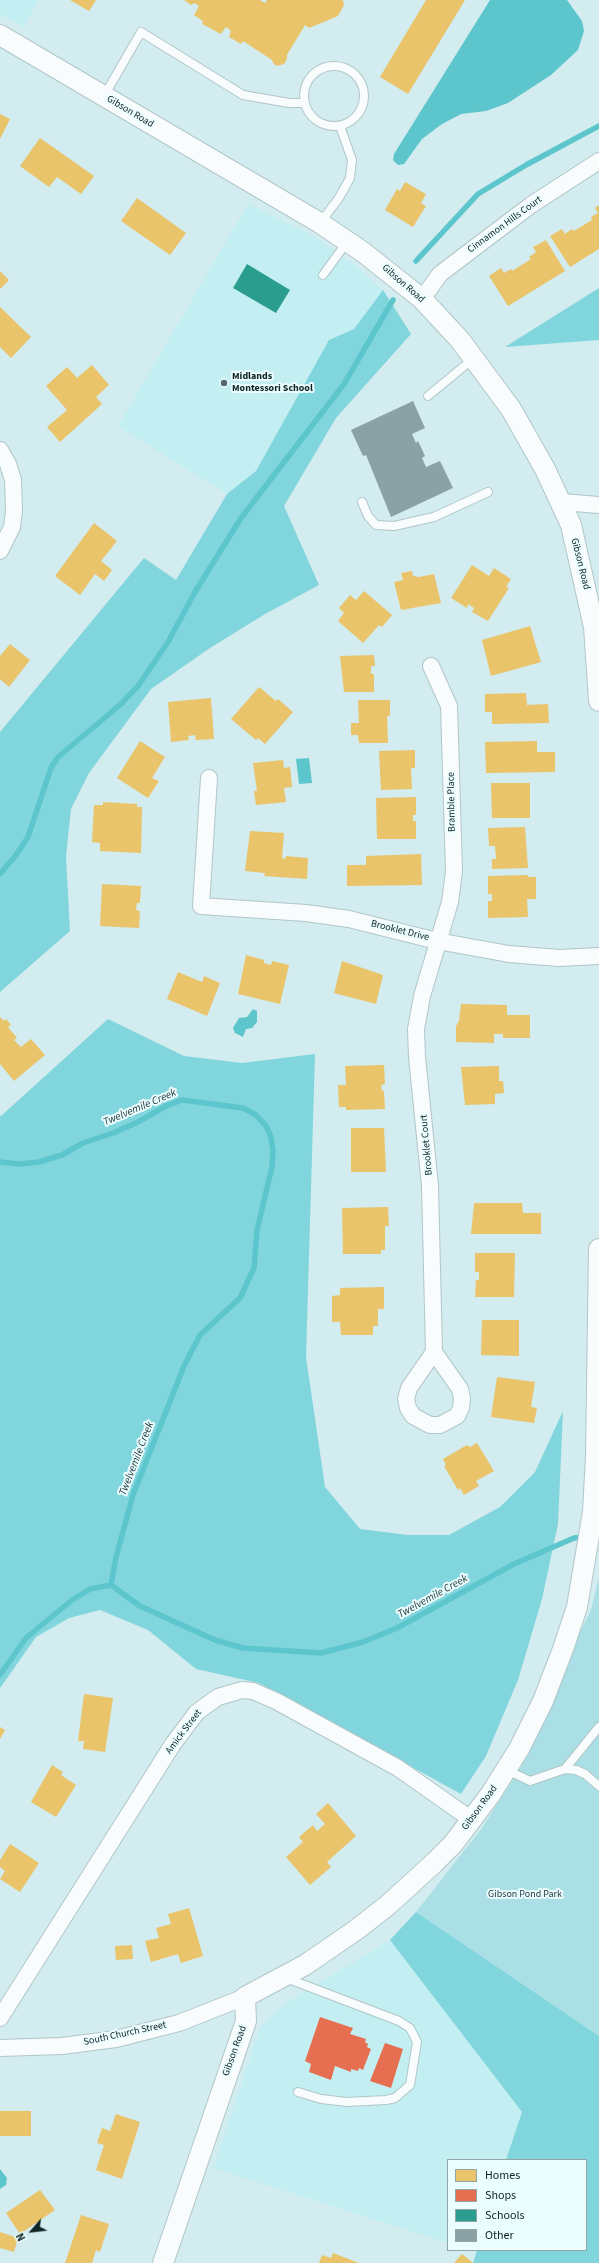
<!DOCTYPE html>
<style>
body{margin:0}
#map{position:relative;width:599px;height:2263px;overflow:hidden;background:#d2ecef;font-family:"Source Sans 3",sans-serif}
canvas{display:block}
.legend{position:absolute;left:447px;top:2159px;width:140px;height:92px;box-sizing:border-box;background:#ebfdff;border:1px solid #93a6a7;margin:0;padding:5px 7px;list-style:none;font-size:12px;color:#102324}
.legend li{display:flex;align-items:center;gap:8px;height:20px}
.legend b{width:20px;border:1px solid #93a6a7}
.north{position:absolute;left:12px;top:2211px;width:40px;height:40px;-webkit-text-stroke:3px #ebfdff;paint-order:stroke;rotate:242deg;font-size:11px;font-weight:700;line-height:16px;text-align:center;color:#102324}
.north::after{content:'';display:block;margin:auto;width:14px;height:18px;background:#102324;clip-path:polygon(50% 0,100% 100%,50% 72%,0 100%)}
</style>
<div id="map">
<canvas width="599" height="2263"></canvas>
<ul class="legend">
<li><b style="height:11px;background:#e9c46a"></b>Homes</li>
<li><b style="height:11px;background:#e76f51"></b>Shops</li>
<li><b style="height:11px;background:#2a9d8f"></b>Schools</li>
<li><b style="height:11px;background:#8ca1a3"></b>Other</li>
</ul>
<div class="north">N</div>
</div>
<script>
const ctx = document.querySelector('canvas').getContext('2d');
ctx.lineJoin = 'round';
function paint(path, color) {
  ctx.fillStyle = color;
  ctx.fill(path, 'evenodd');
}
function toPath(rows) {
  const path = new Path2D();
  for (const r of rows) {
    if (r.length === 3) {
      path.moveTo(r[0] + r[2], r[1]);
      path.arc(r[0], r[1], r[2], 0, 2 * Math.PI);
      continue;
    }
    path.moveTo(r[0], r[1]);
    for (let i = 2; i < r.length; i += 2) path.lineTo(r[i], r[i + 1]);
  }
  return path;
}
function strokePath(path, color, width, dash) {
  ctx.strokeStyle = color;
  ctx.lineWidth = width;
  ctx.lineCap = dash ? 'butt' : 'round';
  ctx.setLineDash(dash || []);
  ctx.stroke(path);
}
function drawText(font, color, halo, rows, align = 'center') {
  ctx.font = font + ' "Source Sans 3",sans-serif';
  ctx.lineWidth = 4;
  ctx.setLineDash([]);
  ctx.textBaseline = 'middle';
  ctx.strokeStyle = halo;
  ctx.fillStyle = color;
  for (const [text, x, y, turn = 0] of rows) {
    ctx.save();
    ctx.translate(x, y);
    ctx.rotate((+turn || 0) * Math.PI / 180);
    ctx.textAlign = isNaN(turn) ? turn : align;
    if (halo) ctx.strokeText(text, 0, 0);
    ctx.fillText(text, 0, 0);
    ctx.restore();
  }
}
const built = toPath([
 [0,0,39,0,23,27,0,14],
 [248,204,314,236,357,267,383,290,354,329,329,340,256,471,227,494,118,426],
 [390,1940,522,2112,506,2160,448,2160,448,2243,213,2168,261,2026,283,2005]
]);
const green = toPath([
 [599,1578,599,2036,416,1912,482,1828,521,1767,553,1702,579,1634,591,1610]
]);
const forest = toPath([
 [599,288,599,340,505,347],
 [383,290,411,334,336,418,284,506,319,585,265,614,210,648,151,689,89,773,71,809,66,856,70,931,0,992,0,732,144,558,176,580,227,494,256,471,329,340,354,329],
 [108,1019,184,1056,242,1063,315,1054,306,1357,325,1487,360,1529,408,1535,449,1535,500,1507,535,1472,563,1411,558,1524,542,1599,518,1680,486,1756,461,1794,259,1683,196,1669,148,1630,100,1610,69,1618,36,1637,0,1688,0,1115,1,1116],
 [416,1912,599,2036,599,2263,473,2263,477,2250,586,2250,586,2160,506,2160,522,2112,390,1940]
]);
const water = toPath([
 [490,0,567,0,582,21,584,31,578,50,551,75,508,103,486,111,461,114,442,124,422,139,404,164,398,165,393,160,394,154],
 [309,758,312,783,299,784,296,759],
 [253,1009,257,1011,257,1022,252,1028,246,1029,243,1037,235,1033,233,1028,239,1018,247,1017],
 [0,2169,7,2178,6,2185,0,2189]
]);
const homes = toPath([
 [70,0,96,0,89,11],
 [184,0,260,0,265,3,267,0,343,0,344,5,338,16,309,28,305,25,287,55,287,59,284,64,277,66,273,63,272,60,243,41,241,44,229,37,231,31,226,27,221,34,202,24,203,21,194,15,199,6,194,3,191,5],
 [426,0,465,0,408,94,380,77],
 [0,114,10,119,0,139],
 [40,138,94,176,81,194,57,177,49,187,20,166],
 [405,182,426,194,421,203,426,206,413,227,385,210,397,189,400,191],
 [137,198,186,233,170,255,121,221],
 [599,205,599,249,570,267,550,236,562,229,565,234,572,229,574,231,592,220,591,217,598,213,595,208],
 [546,240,565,271,508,306,489,276,501,268,504,273,511,269,512,271,531,259,529,257,536,252,533,247],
 [0,271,9,280,0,289],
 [0,307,31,337,11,358,0,347],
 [92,365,109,385,96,397,102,404,60,442,47,427,67,410,46,386,67,367,77,378],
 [94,523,117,541,101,561,112,570,104,581,95,574,80,595,55,576],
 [472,565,489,576,494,568,511,579,506,587,509,588,488,621,472,612,474,608,468,604,467,608,451,598],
 [412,571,413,576,419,577,434,574,441,603,401,610,394,582,403,580,401,573],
 [364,591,392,615,382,627,379,625,363,643,338,621,344,613,339,608,350,595,356,600],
 [530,626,541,662,491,676,482,640],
 [10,644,30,660,9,687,0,679,0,656],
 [374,655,375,666,371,666,371,674,374,674,374,692,344,692,340,656],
 [259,687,276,701,278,699,293,712,265,744,258,738,256,740,231,719],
 [526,693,527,705,548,704,549,723,492,724,492,712,485,712,485,694],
 [211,698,214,739,196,740,195,735,188,736,189,740,171,742,168,702],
 [358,700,390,700,390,716,387,716,388,743,359,743,358,735,351,735,351,723,359,723],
 [140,741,165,757,152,778,159,781,148,798,117,778],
 [537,741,537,752,555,752,555,772,486,773,485,742],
 [415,750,415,768,411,768,412,789,381,790,379,751],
 [283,760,284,768,290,767,292,787,284,788,286,802,256,805,254,791,257,791,253,763],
 [491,783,530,783,530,818,492,818],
 [416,797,416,815,413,815,413,821,416,821,416,839,377,839,376,798],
 [103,802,137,804,137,807,142,807,141,853,100,851,100,843,92,842,94,805,103,805],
 [525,827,528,868,492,869,492,859,496,859,495,846,489,846,488,828],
 [250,831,284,833,282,858,285,859,286,856,308,858,307,879,264,876,265,873,245,871],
 [421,854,422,885,347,886,347,865,366,865,366,856],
 [528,875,528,877,536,877,536,899,527,899,528,917,488,918,488,901,492,901,492,894,488,894,488,876],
 [102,884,141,886,140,903,137,903,136,910,140,911,139,928,100,926],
 [246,955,264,960,264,963,271,965,272,961,289,965,280,1004,238,994],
 [342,961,383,975,376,1004,334,993],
 [178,972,202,982,204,976,220,983,207,1016,167,999],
 [461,1004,507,1005,507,1015,530,1015,530,1038,503,1038,503,1034,494,1034,494,1043,456,1042,456,1026,459,1021],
 [0,1017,4,1021,6,1019,11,1025,8,1027,17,1038,14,1040,21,1047,31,1039,45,1055,14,1081,0,1064],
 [384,1065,385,1084,381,1085,382,1091,384,1091,385,1109,346,1110,346,1107,339,1107,338,1085,346,1085,345,1066],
 [499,1066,499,1081,503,1081,504,1093,495,1094,495,1104,465,1105,461,1067],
 [351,1128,384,1128,386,1172,351,1172],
 [474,1203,522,1203,523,1213,541,1213,541,1234,471,1234],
 [388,1207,389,1226,385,1226,385,1250,381,1250,381,1254,343,1254,342,1208],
 [475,1253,515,1253,514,1297,475,1297,476,1280,479,1280,479,1272,475,1272],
 [384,1287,384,1309,378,1309,378,1326,373,1326,373,1335,341,1335,340,1322,332,1322,332,1296,340,1295,340,1288],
 [482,1320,519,1320,519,1356,481,1355],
 [497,1377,535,1382,531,1407,537,1408,534,1423,491,1417],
 [477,1443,494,1471,476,1481,479,1486,464,1495,460,1488,458,1490,444,1466,446,1465,443,1459,467,1445,470,1447],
 [84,1694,113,1698,105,1752,83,1749,84,1741,78,1741],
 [0,1727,5,1730,0,1739],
 [52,1765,63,1772,61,1775,76,1785,56,1817,31,1802],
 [328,1803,356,1836,327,1862,331,1867,310,1885,286,1857,303,1842,299,1837,313,1825,317,1831,325,1824,316,1814],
 [10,1844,39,1863,20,1892,0,1879,5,1871,0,1867,0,1860],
 [189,1908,203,1956,181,1963,178,1954,151,1962,145,1941,159,1938,156,1928,171,1924,168,1914],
 [132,1945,133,1959,116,1960,115,1946],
 [0,2111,31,2111,31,2136,0,2136],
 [116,2114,140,2122,122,2179,96,2170,104,2145,97,2143,102,2128,110,2131],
 [40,2190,55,2210,20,2234,6,2213],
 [81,2215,109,2224,100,2252,96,2250,92,2263,65,2263],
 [0,2232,18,2238,14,2252,0,2248],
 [333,2253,359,2263,319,2263,322,2255,331,2258],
 [462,2254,473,2263,454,2263]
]);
const shops = toPath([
 [320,2017,353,2028,350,2034,366,2039,365,2042,368,2044,367,2047,371,2049,363,2070,359,2068,358,2071,351,2069,351,2072,335,2066,331,2080,309,2072,311,2064,305,2061],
 [385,2043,403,2049,391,2088,370,2081]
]);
const schools = toPath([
 [247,264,290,290,276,313,233,288]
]);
const stream = toPath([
 [416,261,478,194,526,165,599,126],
 [0,874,16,855,28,837,51,768,58,757,121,704,138,686,168,642,195,592,241,518,344,384,393,300],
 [0,1162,19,1164,39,1162,62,1155,83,1143,113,1133,138,1122,166,1106,182,1100,243,1108,256,1115,266,1126,271,1137,273,1151,272,1167,257,1230,254,1268,240,1298,200,1335,184,1366,133,1495,116,1557,111,1585],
 [111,1585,140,1606,215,1640,243,1648,321,1653,363,1642,397,1628,514,1564,574,1538,585,1537],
 [0,1675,26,1638,72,1600,90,1589,111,1585]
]);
const building = toPath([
 [413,401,425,428,412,434,416,443,418,441,425,456,422,458,426,467,440,461,453,488,391,517,366,455,363,456,351,430]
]);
const service = toPath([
 [334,96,30],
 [104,96,141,32,243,95,289,103,304,103],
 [320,223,339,198,350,178,352,160,340,126],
 [323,275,347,242],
 [428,396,474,358],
 [362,502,368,516,376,525,394,526,434,517,488,492],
 [565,1769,599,1727],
 [507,1770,530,1781,565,1769,576,1770,585,1774,599,1786],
 [286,1978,399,2021,410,2028,417,2042,410,2085,395,2098,386,2100,347,2102,321,2099,298,2092]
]);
const minor = toPath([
 [422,299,440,274,531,205,599,161],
 [0,450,8,464,13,480,14,511,12,527,0,551],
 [562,502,599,505],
 [431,666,449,706,454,871,450,902,422,996,416,1029,417,1057,430,1186,434,1352],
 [209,778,201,906,306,913,349,919,437,941,509,954,559,958,599,956],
 [434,1352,460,1389,462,1398,461,1408,457,1416,440,1425,430,1425,413,1416,408,1408,406,1399,409,1388,434,1352],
 [0,2018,173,1744,197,1712,218,1697,242,1690,253,1691,276,1701,398,1768,472,1820],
 [0,2048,62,2046,116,2039,179,2023,245,1997]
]);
const tertiary = toPath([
 [0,35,320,223,363,252,422,299,460,340,511,409,545,469,571,525,594,627,599,701],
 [163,2263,246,2021,245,1997,305,1965,356,1930,388,1905,434,1863,453,1844,490,1795,519,1749,543,1701,563,1649,577,1607,593,1512,596,1456,599,1249]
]);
const markers = [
 [224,383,4,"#54696b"]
];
const streetNames = [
 ["Gibson Road",130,112,31],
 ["Cinnamon Hills Court",505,225,-36],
 ["Gibson Road",403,284,41],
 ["Gibson Road",580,564,76],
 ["Bramble Place",452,802,-91],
 ["Brooklet Drive",400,931,14],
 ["Brooklet Court",427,1145,-95],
 ["Amick Street",184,1732,-53],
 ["Gibson Road",480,1808,-54],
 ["South Church Street",125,2034,-12],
 ["Gibson Road",235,2051,-70]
];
const poiNames = [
 ["Midlands",232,377],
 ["Montessori School",232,389]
];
const parkNames = [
 ["Gibson Pond Park",525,1895]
];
const waterNames = [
 ["Twelvemile Creek",140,1108,-23],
 ["Twelvemile Creek",137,1459,-69],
 ["Twelvemile Creek",433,1597,-29]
];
paint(built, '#c3eff3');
paint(green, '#a9dfe5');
paint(forest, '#81d5dc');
paint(water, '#5dc6cd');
paint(homes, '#e9c46a');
paint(shops, '#e76f51');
paint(schools, '#2a9d8f');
strokePath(stream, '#5dc6cd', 5.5);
paint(building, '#8ca1a3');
strokePath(service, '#b1c6c8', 10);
strokePath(minor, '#b1c6c8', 18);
strokePath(tertiary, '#b1c6c8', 22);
strokePath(service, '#f8fcfd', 8);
strokePath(minor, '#f8fcfd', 16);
strokePath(tertiary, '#f8fcfd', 20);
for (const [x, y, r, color] of markers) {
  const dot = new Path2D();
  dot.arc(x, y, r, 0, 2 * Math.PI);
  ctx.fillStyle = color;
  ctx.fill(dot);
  strokePath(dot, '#ebfdff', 1.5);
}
drawText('10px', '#102324', '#ebfdff', streetNames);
drawText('bold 10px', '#102324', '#ebfdff', poiNames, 'left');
drawText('10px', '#1e3436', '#ebfdff', parkNames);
drawText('italic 11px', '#1f3638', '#ebfdff', waterNames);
</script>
